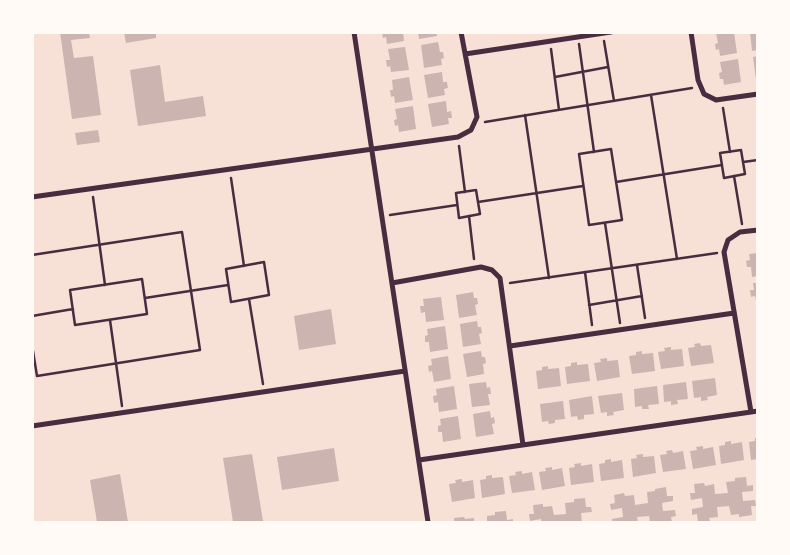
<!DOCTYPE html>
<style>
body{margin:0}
#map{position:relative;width:790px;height:555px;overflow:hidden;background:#f7e1d7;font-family:"Exo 2",sans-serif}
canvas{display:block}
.frame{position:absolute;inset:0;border:34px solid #fffaf5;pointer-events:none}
</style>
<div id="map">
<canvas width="790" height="555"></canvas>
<div class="frame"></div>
</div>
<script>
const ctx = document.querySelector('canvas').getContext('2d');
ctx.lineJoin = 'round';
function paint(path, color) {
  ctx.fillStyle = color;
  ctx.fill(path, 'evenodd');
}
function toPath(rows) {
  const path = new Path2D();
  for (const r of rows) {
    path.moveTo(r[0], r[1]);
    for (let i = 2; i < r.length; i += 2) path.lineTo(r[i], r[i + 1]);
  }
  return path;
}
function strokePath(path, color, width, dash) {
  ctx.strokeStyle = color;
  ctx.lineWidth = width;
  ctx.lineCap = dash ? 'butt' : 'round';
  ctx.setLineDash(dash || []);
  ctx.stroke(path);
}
const building = toPath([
 [60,32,89,32,90,38,71,40,74,58,93,56,101,115,72,119],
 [124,32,156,32,156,38,126,43],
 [382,32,403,32,404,41,387,44,386,37,383,38],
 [418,32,436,32,437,36,419,39],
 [734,32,737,53,720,56,719,49,716,50,715,44,718,43,716,33],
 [750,32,758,32,758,50,752,51],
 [438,42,440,52,443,52,444,58,441,59,442,65,424,68,421,45],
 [405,47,409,70,391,72,390,66,387,67,386,60,390,60,388,49],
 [758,56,758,80,756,80,753,57],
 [738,59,741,82,724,85,723,79,720,79,719,73,722,72,720,62],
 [160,65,165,102,203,96,206,116,138,126,130,70],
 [442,72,443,82,447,82,448,88,444,89,445,95,428,98,424,75],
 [409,77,413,100,395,103,394,96,391,97,390,90,393,90,392,80],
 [446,101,447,112,451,111,452,118,448,118,449,124,432,127,428,104],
 [413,106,416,129,399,132,398,125,395,126,394,120,397,119,395,109],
 [98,130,100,142,77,145,75,133],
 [758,253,758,276,752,277,751,267,747,267,746,261,750,260,749,254],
 [753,283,758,283,758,308,755,296,751,297,750,290,754,290],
 [473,292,474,298,477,298,478,304,475,305,477,315,459,318,456,295],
 [441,297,444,320,426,322,425,312,421,313,420,306,424,306,423,299],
 [331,309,336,344,299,350,294,316],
 [477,321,478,327,481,327,482,333,479,334,481,344,463,347,460,324],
 [445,326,448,349,430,352,429,342,425,342,425,336,428,335,427,329],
 [700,343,701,346,711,345,714,363,691,366,688,348,695,347,694,344],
 [671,347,671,350,682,349,684,366,661,369,658,352,665,351,664,348],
 [481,351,482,357,485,357,486,363,483,364,484,374,467,377,463,354],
 [642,351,642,354,653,353,655,371,632,374,629,356,636,355,636,352],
 [448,356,451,379,434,382,432,371,429,372,428,366,432,365,431,359],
 [607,358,607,361,618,360,620,377,597,381,594,363,601,362,600,359],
 [577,362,577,365,588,364,590,381,567,384,565,367,571,366,571,363],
 [548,366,548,369,559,368,561,386,538,389,536,371,542,370,542,367],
 [715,378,717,395,707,397,708,400,701,401,701,397,694,398,692,381],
 [486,382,487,388,490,387,491,394,488,394,490,405,472,407,469,384],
 [686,382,688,399,677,400,678,404,671,405,671,401,664,402,663,385],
 [454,386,457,409,439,412,438,402,434,403,433,396,437,395,436,389],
 [657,386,659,404,648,405,649,409,642,409,642,406,635,407,634,389],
 [622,393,624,410,613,412,614,415,607,416,607,412,601,413,598,396],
 [592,396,594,414,584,415,584,419,578,420,577,416,571,417,569,400],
 [563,401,565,419,555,420,555,423,549,424,548,421,542,422,540,404],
 [490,411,491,418,494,417,495,423,492,424,494,434,476,437,473,414],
 [458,416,461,439,443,442,442,432,438,432,438,426,441,425,440,419],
 [755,438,758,438,758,459,751,460,749,442,755,441],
 [731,441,731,444,742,442,744,460,721,464,719,446,725,445,725,442],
 [703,446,703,449,713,447,716,465,693,469,690,451,697,450,696,447],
 [334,448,339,481,282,490,277,457],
 [672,450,673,453,683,451,686,469,663,472,660,455,667,454,666,451],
 [252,454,263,521,233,522,223,458],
 [643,454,643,457,654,456,656,473,633,477,631,459,637,458,636,455],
 [611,459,611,462,622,460,624,478,601,481,599,464,605,463,605,460],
 [581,463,581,466,592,464,594,482,571,485,569,468,575,467,574,464],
 [552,467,552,470,562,468,565,486,542,490,539,472,546,471,545,468],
 [522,471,522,474,532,472,535,490,512,493,509,476,516,475,515,472],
 [120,474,128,522,97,522,90,480],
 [492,475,492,478,503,477,505,494,482,498,480,480,486,479,486,476],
 [746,477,747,486,753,485,753,491,742,492,743,501,755,500,756,506,751,506,752,515,739,517,739,514,731,515,729,506,717,507,718,517,709,518,710,521,698,522,697,514,692,515,692,509,703,507,702,498,691,500,690,493,695,493,694,484,704,483,705,486,714,484,715,494,728,493,726,482,735,481,735,478],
 [462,479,462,482,473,480,475,498,452,502,449,484,456,483,455,480],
 [666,487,667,496,673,496,673,501,662,503,663,511,675,510,676,516,671,517,672,522,650,522,649,516,637,517,638,522,612,522,612,519,623,517,622,508,611,510,610,504,615,503,614,495,624,493,625,496,634,495,635,505,648,503,647,492,655,491,655,489],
 [585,498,586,507,591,507,592,512,581,513,582,522,541,522,541,519,530,521,529,514,534,514,533,505,543,504,543,507,552,506,554,515,566,514,565,503,574,502,574,499],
 [506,511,507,520,513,519,513,522,487,522,487,516,495,515,495,512],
 [464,517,465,519,474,518,474,522,454,522,454,518]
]);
const path = toPath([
 [604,41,614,101],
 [579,44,594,152],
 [551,49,559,110],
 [555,77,608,67],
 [651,95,677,259],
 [723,108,730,152],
 [525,115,549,278],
 [485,122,692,88],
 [459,146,465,192],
 [611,149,622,220,589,225,579,154,611,149],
 [741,150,745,174,724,178,720,153,741,150],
 [743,162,758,160],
 [734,176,742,224],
 [231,178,244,266],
 [616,182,722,165],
 [476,190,480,214,459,218,456,193,476,190],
 [93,197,105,285],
 [478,202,583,186],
 [390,215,457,205],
 [469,216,474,259],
 [605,223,620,323],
 [32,255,182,232,200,350,37,376,32,345],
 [264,262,269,295,231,302,226,269,264,262],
 [637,265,645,318],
 [585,272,592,325],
 [142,279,147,314,75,325,70,290,142,279],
 [510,283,717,253],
 [145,298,228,285],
 [249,299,263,384],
 [589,305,642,296],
 [32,316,73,309],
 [110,320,122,406]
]);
const minor = toPath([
 [354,32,428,522],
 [691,32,698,80,704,94,716,100,758,94],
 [465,54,611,32],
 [32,197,458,137,471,130,477,117,461,32],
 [392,283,481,267,492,270,500,278,523,445],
 [510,346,734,313],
 [751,412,724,252,728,240,740,232,758,230],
 [32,426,405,371],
 [419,460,758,411]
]);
paint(building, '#ccb4b1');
strokePath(path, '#4a2c40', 2.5);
strokePath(minor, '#4a2c40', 5);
</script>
